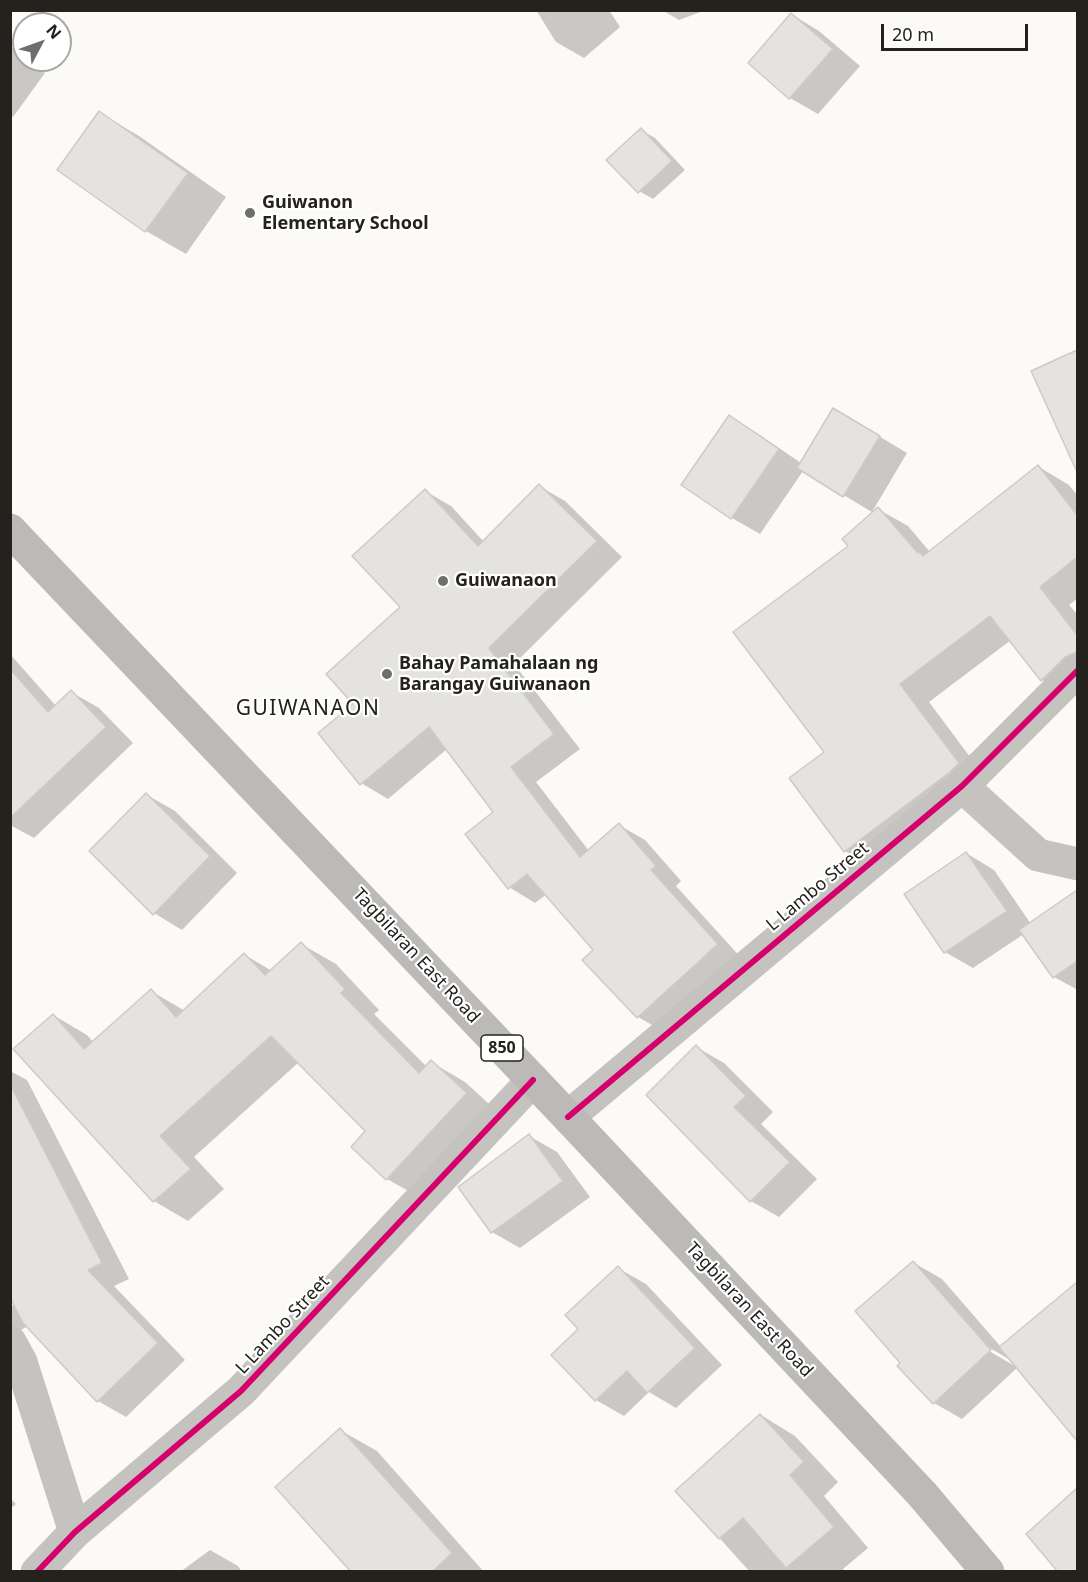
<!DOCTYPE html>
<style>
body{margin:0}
#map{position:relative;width:1088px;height:1582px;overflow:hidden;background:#fcfaf6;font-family:"Noto Sans",sans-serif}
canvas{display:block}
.frame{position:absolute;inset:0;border:12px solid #25221e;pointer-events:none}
.north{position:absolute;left:12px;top:12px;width:60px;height:60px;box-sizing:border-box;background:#fff;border:2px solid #a8a7a5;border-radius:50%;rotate:49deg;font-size:16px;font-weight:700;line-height:24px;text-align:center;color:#25221e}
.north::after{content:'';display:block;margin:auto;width:21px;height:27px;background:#706e6a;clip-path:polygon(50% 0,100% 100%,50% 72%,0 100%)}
.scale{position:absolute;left:881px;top:24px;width:147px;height:27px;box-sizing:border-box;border:3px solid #25221e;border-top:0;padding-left:8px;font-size:18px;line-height:21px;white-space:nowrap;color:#25221e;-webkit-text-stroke:4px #fff;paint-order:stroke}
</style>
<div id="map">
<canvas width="1088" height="1582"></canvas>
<div class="frame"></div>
<div class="north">N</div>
<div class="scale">20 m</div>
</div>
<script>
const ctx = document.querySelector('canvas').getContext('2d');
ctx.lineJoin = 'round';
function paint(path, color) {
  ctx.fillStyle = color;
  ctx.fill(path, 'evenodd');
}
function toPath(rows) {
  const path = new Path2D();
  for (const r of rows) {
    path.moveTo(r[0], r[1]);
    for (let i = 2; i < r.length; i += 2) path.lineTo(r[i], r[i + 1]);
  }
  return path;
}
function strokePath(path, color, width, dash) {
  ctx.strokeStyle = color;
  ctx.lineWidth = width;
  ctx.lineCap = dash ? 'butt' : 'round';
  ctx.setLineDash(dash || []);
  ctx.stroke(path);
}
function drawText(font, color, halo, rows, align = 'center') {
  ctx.font = font + ' "Noto Sans",sans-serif';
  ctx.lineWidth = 4.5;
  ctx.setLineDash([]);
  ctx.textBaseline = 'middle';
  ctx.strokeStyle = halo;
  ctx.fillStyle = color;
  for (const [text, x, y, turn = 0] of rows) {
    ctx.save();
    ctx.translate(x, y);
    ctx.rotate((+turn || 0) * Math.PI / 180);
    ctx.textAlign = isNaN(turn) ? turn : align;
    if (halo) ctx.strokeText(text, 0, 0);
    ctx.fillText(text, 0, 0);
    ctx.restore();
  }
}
const shadow = toPath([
 [536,10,609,10,620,27,584,58,556,42],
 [662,10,706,10,679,20],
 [791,14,819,31,860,66,818,114,790,98,750,62],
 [10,46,24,57,24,60,28,60,45,73,13,117,10,116],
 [100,113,139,136,226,197,186,254,146,231,59,170],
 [641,130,655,138,685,170,653,199,639,191],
 [1078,352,1078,462,1074,460,1033,372],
 [729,417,757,433,801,463,862,426,907,453,872,512,803,471,760,534,732,518],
 [1039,467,1069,485,1078,496,1078,598,1069,605,1078,615,1078,691,1072,697,1042,680,1011,640,929,702,988,781,876,868,845,851,826,752,850,546,878,509,908,526,930,552],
 [539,486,565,501,622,557,514,664,580,749,536,782,589,851,619,825,645,840,681,881,676,886,743,960,664,1032,638,1017,595,950,547,894,535,903,509,887,495,812,447,749,388,799,361,783,355,704,402,607,425,491,451,506,484,542],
 [10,654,56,706,71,692,99,708,133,743,34,838,10,825],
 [147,795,175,811,237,873,182,930,154,913],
 [966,853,994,870,1031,924,1068,899,1078,904,1078,990,1054,977,1024,934,973,968,945,952],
 [301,944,336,964,379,1010,374,1014,427,1067,431,1062,465,1082,500,1114,421,1198,387,1179,368,1131,299,1062,194,1157,224,1189,188,1221,154,1201,53,1015,87,1035,94,1043,151,991,185,1011,245,955,272,971],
 [696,1047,724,1063,773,1112,761,1124,817,1179,779,1217,751,1201],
 [10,1071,27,1080,129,1279,114,1286,185,1360,126,1417,98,1401,28,1326,10,1336,10,1307,21,1301,19,1299,10,1303],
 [529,1136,557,1152,590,1197,520,1248,492,1232],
 [914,1263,942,1279,1001,1347,1074,1287,1078,1289,1078,1438,1018,1367,962,1419,934,1403,899,1366,902,1363],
 [985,1345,1012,1361,1013,1365,984,1348],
 [618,1268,646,1284,722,1365,676,1408,649,1392,624,1416,596,1400,580,1329],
 [761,1415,795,1436,838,1482,824,1496,868,1548,843,1569,845,1572,750,1572,677,1491],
 [340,1430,377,1451,484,1572,353,1572],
 [1076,1491,1078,1492,1078,1572,1060,1572],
 [10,1498,16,1504,10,1509],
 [210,1550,238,1566,242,1572,180,1572]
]);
const building = toPath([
 [791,13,833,49,789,99,748,63,791,13],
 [99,111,188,173,145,232,57,170,99,111],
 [641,128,672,161,638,193,606,160,641,128],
 [1077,350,1077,472,1031,371,1077,350],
 [833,408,880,436,843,497,797,468,833,408],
 [729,415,779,449,731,519,681,485,729,415],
 [1038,465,1077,515,1077,557,1040,587,1077,635,1077,652,1065,657,1041,681,990,616,900,684,959,763,950,772,844,852,789,778,824,752,733,632,848,546,842,539,878,507,918,553,920,552,923,556,1038,465],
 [539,484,597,541,489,648,554,734,511,767,580,857,619,823,656,866,651,870,718,944,637,1018,582,960,593,950,527,874,508,889,465,834,493,812,429,727,360,785,318,733,353,704,326,674,400,607,352,556,425,489,478,546,539,484],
 [10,669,48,712,71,690,106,727,10,818,10,669],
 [146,793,210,856,153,915,89,851,146,793],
 [966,852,1007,911,944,953,904,894,966,852],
 [1077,890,1077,961,1053,978,1019,930,1077,890],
 [301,942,345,989,341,993,419,1073,431,1060,467,1093,386,1180,351,1147,365,1131,271,1036,160,1136,191,1169,153,1202,13,1049,53,1014,84,1049,151,989,176,1017,244,953,265,975,301,942],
 [696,1045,746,1096,734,1107,790,1162,750,1202,646,1095,696,1045],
 [10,1084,102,1263,88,1270,158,1343,97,1402,23,1323,10,1297,10,1084],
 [529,1134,563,1181,491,1233,458,1187,529,1134],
 [913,1261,991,1350,933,1404,897,1366,900,1363,855,1311,913,1261],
 [618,1266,695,1348,647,1393,627,1371,595,1401,551,1355,578,1329,565,1315,618,1266],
 [1077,1282,1077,1441,999,1347,1077,1282],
 [760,1414,804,1462,790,1475,834,1527,786,1568,743,1518,719,1539,675,1491,760,1414],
 [340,1428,452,1553,432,1572,351,1572,275,1487,340,1428],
 [1077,1488,1077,1572,1058,1572,1026,1534,1077,1488]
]);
const minor = toPath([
 [962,786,1038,855,1078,864],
 [568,1117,962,786,1078,670],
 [10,1342,21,1362,75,1532],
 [37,1572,75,1532,241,1391,533,1080]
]);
const major = toPath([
 [10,530,568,1117,922,1494,988,1572]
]);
const cycleway = toPath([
 [568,1117,962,786,1078,670],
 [37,1572,75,1532,241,1391,533,1080]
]);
const markers = [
 [250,213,6,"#706e6a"],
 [443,581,6,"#706e6a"],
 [387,674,6,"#706e6a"]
];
const shields = [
 [502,1048,42]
];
const shieldNames = [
 ["850",502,1048]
];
const poiNames = [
 ["Guiwanon",262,203],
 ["Elementary School",262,224],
 ["Guiwanaon",455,581],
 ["Bahay Pamahalaan ng",399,664],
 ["Barangay Guiwanaon",399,685]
];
const streetNames = [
 ["L Lambo Street",818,887,-40],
 ["Tagbilaran East Road",416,956,47],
 ["Tagbilaran East Road",749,1310,47],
 ["L Lambo Street",283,1325,-47]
];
const quarterNames = [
 ["GUIWANAON",308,709]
];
paint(shadow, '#0003');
paint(building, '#e5e3df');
strokePath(building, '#cdcbc7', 1.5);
strokePath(minor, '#c4c3c0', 33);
strokePath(major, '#bcbab8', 33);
strokePath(cycleway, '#d6006c', 6);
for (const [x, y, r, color] of markers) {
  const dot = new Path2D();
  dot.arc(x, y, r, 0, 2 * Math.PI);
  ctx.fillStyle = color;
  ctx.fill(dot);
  strokePath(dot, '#fff', 2);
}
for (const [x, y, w] of shields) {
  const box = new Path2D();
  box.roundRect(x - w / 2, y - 13, w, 26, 4.5);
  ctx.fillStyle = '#fff';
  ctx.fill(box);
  strokePath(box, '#25221e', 1.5);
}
drawText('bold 16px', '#25221e', null, shieldNames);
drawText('bold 18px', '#25221e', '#fff', poiNames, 'left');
drawText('18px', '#25221e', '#fff', streetNames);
ctx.letterSpacing = '1.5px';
drawText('21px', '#25221e', '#fff', quarterNames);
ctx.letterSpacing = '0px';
</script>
